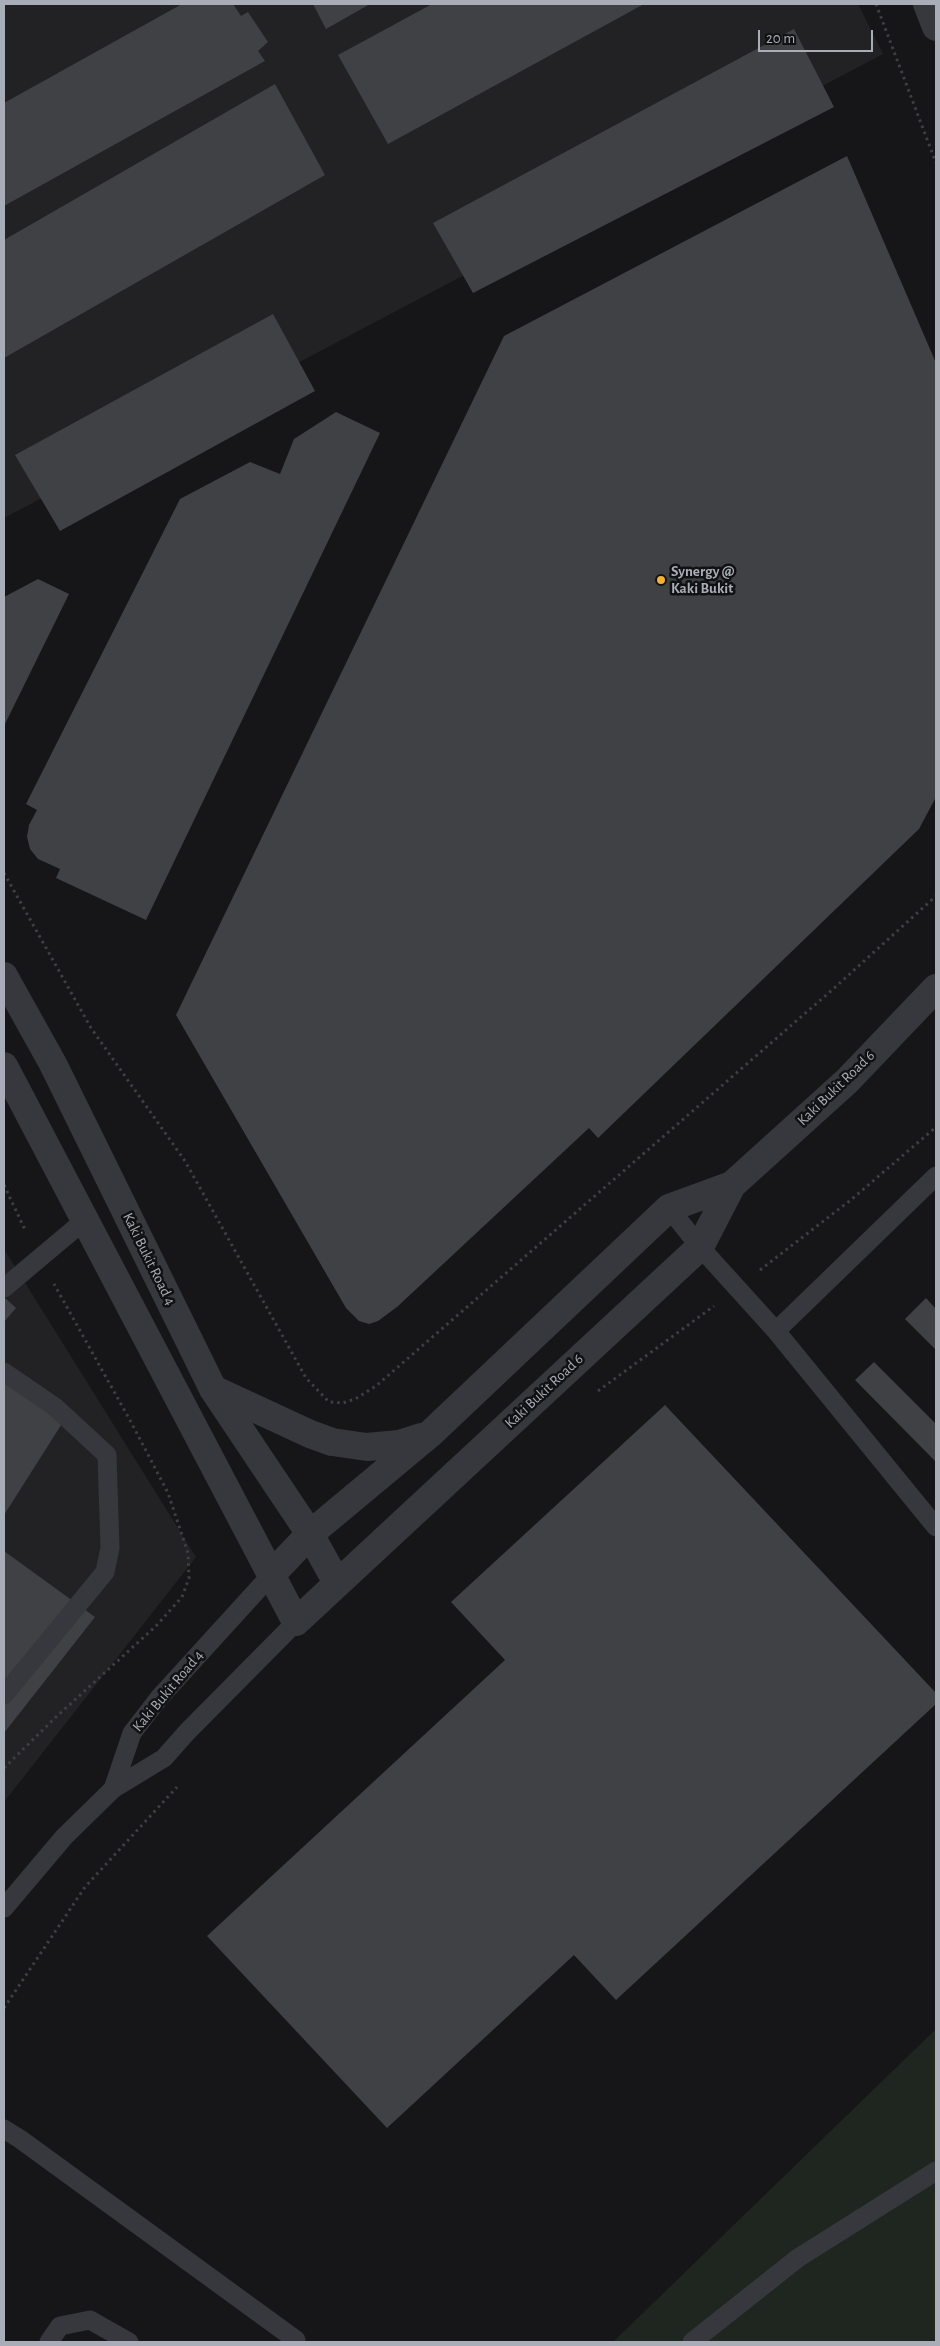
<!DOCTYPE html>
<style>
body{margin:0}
#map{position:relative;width:940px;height:2346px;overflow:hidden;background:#161618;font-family:"Alegreya Sans",sans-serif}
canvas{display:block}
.frame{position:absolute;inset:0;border:5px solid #a8adb8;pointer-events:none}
.scale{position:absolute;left:758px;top:30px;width:115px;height:22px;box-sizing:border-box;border:2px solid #a8adb8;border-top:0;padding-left:6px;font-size:15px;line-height:18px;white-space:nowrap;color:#a8adb8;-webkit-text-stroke:4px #111113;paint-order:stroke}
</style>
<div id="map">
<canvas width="940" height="2346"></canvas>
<div class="frame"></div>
<div class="scale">20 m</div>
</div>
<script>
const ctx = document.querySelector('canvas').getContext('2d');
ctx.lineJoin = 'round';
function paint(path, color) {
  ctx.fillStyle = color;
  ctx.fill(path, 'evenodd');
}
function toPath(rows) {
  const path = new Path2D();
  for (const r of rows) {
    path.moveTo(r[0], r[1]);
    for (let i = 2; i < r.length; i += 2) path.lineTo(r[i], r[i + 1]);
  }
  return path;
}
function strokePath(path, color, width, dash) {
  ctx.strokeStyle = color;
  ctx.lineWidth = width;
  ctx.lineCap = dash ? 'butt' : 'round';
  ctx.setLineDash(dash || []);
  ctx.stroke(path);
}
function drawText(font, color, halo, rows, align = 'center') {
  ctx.font = font + ' "Alegreya Sans",sans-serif';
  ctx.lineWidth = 5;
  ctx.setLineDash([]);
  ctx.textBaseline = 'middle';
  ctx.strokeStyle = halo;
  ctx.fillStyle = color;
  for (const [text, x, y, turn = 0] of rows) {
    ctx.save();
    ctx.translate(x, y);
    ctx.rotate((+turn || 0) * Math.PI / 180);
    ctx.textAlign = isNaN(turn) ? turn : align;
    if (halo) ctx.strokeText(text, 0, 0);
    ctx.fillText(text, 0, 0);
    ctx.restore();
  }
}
const built = toPath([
 [4,4,858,4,883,54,4,518],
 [4,1249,196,1557,4,1802]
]);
const green = toPath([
 [936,2029,936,2342,613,2342]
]);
const building = toPath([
 [182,4,233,4,241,16,248,12,268,42,258,51,265,61,4,206,4,103],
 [313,4,370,4,326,29],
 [432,4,644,4,388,144,338,55],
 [794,29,834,107,473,293,433,223],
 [275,84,325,175,4,358,4,240],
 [847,156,936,363,936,797,919,829,598,1138,589,1128,397,1307,378,1321,369,1324,359,1321,346,1308,176,1015,504,336],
 [273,314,315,391,60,531,15,455],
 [336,412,380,433,146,920,56,878,60,869,38,859,30,849,27,837,29,825,37,810,26,804,180,499,250,462,280,474,294,439],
 [38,579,69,594,4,726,4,597],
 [4,1297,16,1308,4,1322],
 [926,1298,936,1309,936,1350,905,1319],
 [4,1362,70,1411,4,1515],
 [874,1362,936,1424,936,1462,855,1380],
 [665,1405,936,1693,936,1704,616,2000,574,1955,387,2128,207,1936,505,1660,451,1602],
 [4,1551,95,1617,4,1733]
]);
const path = toPath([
 [876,4,936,163],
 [4,873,91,1028,185,1161,306,1378,329,1402,343,1403,355,1399,376,1386,832,990,936,896],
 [4,1185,26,1232],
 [760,1270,852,1199,936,1127],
 [598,1391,714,1306],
 [4,1768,56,1717,156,1626,182,1597,189,1578,188,1553,168,1493,131,1422,54,1284],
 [4,2008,85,1887,177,1787]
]);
const lane = toPath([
 [669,1208,700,1247,776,1331,936,1527],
 [4,1288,85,1220],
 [776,1331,936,1176],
 [4,1372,55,1407,107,1455,110,1548,105,1572,4,1695],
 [113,1789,132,1733,159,1698,271,1575],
 [4,1908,64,1837,113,1789,164,1758,187,1732,296,1622],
 [4,2129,20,2139,296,2340],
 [49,2342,60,2326,90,2320,129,2342],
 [692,2342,798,2258,936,2171]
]);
const street = toPath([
 [927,4,936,27],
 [4,976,53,1064,213,1389,310,1534,337,1583],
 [4,1066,296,1622,700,1247,732,1185,847,1081,936,988],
 [213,1389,310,1434,332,1442,367,1447,399,1444,421,1437],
 [271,1575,310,1534,430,1434,669,1208,732,1185]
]);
const markers = [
 [661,580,5,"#f2b134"]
];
const poiNames = [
 ["Synergy @",671,571],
 ["Kaki Bukit",671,588]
];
const streetNames = [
 ["Kaki Bukit Road 6",836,1088,-44],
 ["Kaki Bukit Road 4",149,1259,64],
 ["Kaki Bukit Road 6",544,1391,-43],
 ["Kaki Bukit Road 4",168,1691,-50]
];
paint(built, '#222225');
paint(green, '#1e261f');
paint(building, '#404145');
strokePath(path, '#3d3f44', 3, [2.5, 4]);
strokePath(lane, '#37383d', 19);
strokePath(street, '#37383d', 28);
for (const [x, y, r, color] of markers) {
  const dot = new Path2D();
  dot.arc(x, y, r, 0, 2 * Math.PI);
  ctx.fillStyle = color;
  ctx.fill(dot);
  strokePath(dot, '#111113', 2);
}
drawText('bold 15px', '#a8adb8', '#111113', poiNames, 'left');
drawText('15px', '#a8adb8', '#111113', streetNames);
</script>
